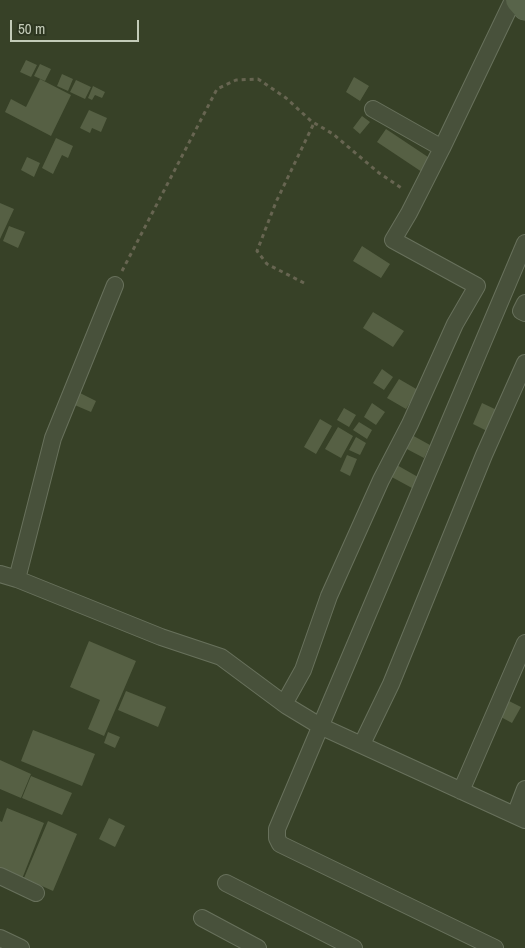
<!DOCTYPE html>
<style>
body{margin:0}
#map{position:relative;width:525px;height:948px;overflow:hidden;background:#374127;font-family:"Archivo Narrow",sans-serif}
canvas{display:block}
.scale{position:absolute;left:10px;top:20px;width:129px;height:22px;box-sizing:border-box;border:2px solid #c3cbb8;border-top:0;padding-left:6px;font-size:15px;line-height:18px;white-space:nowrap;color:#c3cbb8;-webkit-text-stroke:4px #2d3620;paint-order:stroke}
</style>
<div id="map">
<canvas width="525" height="948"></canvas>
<div class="scale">50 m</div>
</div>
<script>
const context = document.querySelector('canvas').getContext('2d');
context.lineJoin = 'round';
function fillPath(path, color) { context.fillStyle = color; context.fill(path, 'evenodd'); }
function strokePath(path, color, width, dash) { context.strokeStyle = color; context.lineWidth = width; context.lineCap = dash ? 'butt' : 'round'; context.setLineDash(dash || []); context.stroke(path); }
fillPath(new Path2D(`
 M 26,60 L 37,65 L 31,77 L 20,72 Z
 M 40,64 L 51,69 L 45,81 L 34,76 Z
 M 62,74 L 73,79 L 68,91 L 57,86 Z
 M 354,77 L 369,86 L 360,101 L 346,92 Z
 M 40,79 L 71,95 L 51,136 L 5,112 L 11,99 L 26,107 Z
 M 76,80 L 91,87 L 85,99 L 70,92 Z
 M 93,86 L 105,92 L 102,98 L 95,95 L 92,100 L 88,98 Z
 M 89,110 L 107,118 L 101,132 L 92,128 L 90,133 L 80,128 Z
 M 362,116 L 370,122 L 360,134 L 353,128 Z
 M 386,129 L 431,159 L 422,172 L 377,142 Z
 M 56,138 L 73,146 L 68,158 L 62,155 L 53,174 L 42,168 Z
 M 27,157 L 40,163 L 34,177 L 21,170 Z
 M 0,203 L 14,209 L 0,239 Z
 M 9,226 L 25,232 L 18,248 L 3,241 Z
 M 362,246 L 390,264 L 381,278 L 353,261 Z
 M 373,312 L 404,331 L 393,347 L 363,328 Z
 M 382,369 L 393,377 L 384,390 L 373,383 Z
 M 399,379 L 418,390 L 406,409 L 387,398 Z
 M 76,391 L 96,401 L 91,412 L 70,403 Z
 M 372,403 L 385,412 L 376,425 L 364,417 Z
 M 482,403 L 499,411 L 489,432 L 473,424 Z
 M 344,408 L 356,415 L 349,427 L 337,420 Z
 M 320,419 L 332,426 L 316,454 L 304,447 Z
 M 359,422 L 372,430 L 367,439 L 353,430 Z
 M 338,427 L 353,436 L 341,458 L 325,449 Z
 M 410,434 L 430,445 L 424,458 L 403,447 Z
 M 356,437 L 366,443 L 360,455 L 349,450 Z
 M 347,455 L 357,459 L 350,476 L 340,471 Z
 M 395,464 L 418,477 L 412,488 L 388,475 Z
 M 89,641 L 136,661 L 104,736 L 88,729 L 100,700 L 70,687 Z
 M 126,691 L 166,707 L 158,727 L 118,710 Z
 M 507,700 L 521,707 L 512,723 L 499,716 Z
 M 33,730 L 95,754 L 82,786 L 21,761 Z
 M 108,732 L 120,737 L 115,748 L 104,743 Z
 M 0,760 L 31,774 L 21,798 L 0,789 Z
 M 31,776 L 72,793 L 62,815 L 22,798 Z
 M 7,808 L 44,823 L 22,879 L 0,870 L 0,821 L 2,822 Z
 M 109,818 L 125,826 L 115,847 L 99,839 Z
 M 48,821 L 77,834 L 53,891 L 24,878 Z`), '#566044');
const street = new Path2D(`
 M 373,109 L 442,148 L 513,0
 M 525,303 L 521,311 L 525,313
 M 0,574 L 17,579 L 161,637 L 221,657 L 287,706 L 320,726 L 525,820
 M 17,579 L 53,438 L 115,285
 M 284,704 L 303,670 L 329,596 L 381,480 L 410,424 L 455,324 L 477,286 L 393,240 L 409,213 L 442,148
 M 362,744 L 391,684 L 484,455 L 525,363
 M 461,791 L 525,643
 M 515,815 L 525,789
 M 0,876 L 36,893
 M 226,883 L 354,948
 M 202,918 L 258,948
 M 0,938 L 21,948
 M 495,948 L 280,844 L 277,838 L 277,829 L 525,243`);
const secondary = new Path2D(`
 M 518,0 L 525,8`);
strokePath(street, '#68715c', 18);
strokePath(secondary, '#68715c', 25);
strokePath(new Path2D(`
 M 122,271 L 217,89 L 236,80 L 258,79 L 286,98 L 311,121 L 333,134 L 379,173 L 403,189
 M 304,283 L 267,264 L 257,251 L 276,202 L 314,123`), '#676551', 3, [4, 4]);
strokePath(street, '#48513b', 16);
strokePath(secondary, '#58644a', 24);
</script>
